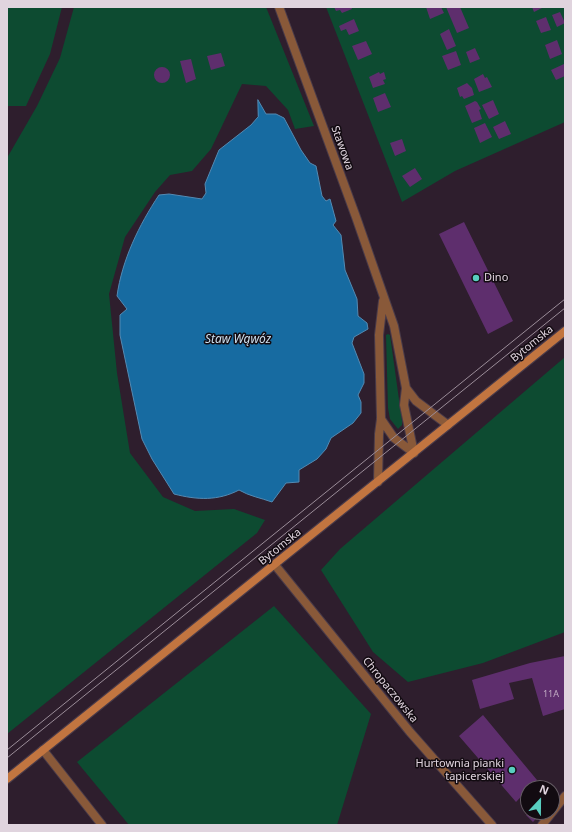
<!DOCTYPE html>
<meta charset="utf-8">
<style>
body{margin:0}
#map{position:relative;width:572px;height:832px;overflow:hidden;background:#2e1e2d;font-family:"Noto Sans",sans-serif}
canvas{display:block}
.frame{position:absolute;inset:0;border:8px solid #e0d4de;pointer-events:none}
.north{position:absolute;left:520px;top:780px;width:40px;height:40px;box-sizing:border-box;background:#120b11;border:1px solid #645b63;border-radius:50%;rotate:22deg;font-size:11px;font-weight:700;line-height:16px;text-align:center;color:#e0d4de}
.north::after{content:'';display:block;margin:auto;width:14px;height:18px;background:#58cec0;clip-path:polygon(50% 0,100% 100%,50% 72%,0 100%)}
</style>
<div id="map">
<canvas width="572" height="832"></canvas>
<div class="frame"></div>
<div class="north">N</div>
</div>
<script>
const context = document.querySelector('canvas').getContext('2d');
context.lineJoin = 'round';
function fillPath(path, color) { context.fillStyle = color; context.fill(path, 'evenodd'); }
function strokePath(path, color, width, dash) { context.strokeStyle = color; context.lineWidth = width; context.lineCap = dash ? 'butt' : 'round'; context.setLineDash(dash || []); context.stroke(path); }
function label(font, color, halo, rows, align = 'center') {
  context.font = font + ' "Noto Sans",sans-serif'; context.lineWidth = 3; context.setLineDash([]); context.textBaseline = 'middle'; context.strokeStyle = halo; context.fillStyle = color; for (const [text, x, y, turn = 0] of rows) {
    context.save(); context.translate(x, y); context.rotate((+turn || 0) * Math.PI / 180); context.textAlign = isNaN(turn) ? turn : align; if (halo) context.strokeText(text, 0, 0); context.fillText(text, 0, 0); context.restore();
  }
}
fillPath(new Path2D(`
 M 7,7 L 62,7 L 50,54 L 26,106 L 7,106 Z
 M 74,7 L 266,7 L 314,126 L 295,129 L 288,110 L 266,86 L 242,84 L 211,149 L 192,171 L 170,175 L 155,192 L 125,237 L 109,294 L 117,373 L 130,453 L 163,497 L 195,511 L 234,509 L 265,520 L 257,533 L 7,734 L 7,158 L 37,106 L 60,58 Z
 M 326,7 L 565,7 L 565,122 L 455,171 L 402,202 Z
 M 388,334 L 390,335 L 402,421 L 402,425 L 398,429 L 390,419 L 388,408 L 386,335 Z
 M 565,357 L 565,632 L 483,663 L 408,682 L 373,652 L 321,570 L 340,549 Z
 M 274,606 L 371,714 L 337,825 L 129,825 L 77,762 Z`), '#0d4b31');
const water = new Path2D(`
 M 258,100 L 266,114 L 276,114 L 284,118 L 301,150 L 310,163 L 316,166 L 322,196 L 326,201 L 330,199 L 336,221 L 333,225 L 341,235 L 345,270 L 357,299 L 358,316 L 367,323 L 368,329 L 354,337 L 352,343 L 364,374 L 364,383 L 358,395 L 361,402 L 361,413 L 353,423 L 331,438 L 326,449 L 317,459 L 299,470 L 299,482 L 286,483 L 272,502 C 261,498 249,496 239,490 C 218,501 197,500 174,494 L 152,459 L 142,439 L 120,335 L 120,315 L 127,309 L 117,296 C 122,260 139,225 159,195 L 169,194 L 202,199 L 206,193 L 205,184 L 219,150 L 251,125 L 258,117 Z`);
fillPath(water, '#176ba1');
strokePath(water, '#538ab3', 1);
fillPath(new Path2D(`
 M 334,7 L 351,7 L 352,9 L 342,13 L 340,10 L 336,11 Z
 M 426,7 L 441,7 L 444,13 L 430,19 Z
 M 446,7 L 460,7 L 469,28 L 457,33 Z
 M 532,7 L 544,7 L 534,12 Z
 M 560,12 L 565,23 L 557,27 L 552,15 Z
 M 546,17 L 551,30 L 541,33 L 536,21 Z
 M 354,19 L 359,31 L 349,35 L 346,29 L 341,31 L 339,26 Z
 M 449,29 L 456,46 L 447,50 L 440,34 Z
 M 557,40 L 562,54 L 550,59 L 545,45 Z
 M 366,41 L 372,54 L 358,60 L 352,46 Z
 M 475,48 L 480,59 L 470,63 L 466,52 Z
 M 456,51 L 461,65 L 448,70 L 442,56 Z
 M 221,53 L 225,66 L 211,70 L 207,56 Z
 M 191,59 L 196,79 L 186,83 L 180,61 Z
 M 564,64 L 565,76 L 556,80 L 551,70 Z
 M154 75a8 8 0 1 1 16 0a8 8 0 1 1-16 0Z
 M 379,72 L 380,74 L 384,72 L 386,79 L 383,80 L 385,84 L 373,88 L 369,77 Z
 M 483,74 L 485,78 L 487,77 L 492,87 L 479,92 L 474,79 Z
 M 467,83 L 472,88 L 474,95 L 464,99 L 462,96 L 460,97 L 457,88 Z
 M 385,93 L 391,107 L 378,112 L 373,98 Z
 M 493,100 L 499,114 L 489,119 L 482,105 Z
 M 475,101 L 477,102 L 481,109 L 479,110 L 482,119 L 472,123 L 465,106 Z
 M 505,121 L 511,134 L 499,139 L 493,127 Z
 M 485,123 L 492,137 L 480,143 L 474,128 Z
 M 402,139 L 406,151 L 395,156 L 390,143 Z
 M 415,168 L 422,179 L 410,187 L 402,176 Z
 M 464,222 L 513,321 L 488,334 L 439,234 Z
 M 565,656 L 565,709 L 543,716 L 532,678 L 509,683 L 514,699 L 480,709 L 472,680 L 530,663 Z
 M 483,715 L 537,780 L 516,802 L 459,736 Z
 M 529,812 L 542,812 L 533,822 L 526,815 Z`), '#5e2e6d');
const service = new Path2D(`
 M 43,750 L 102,825
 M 542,825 L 565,796`);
const minor = new Path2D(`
 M 279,7 L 356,217 L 394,326 L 406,388 L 404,405 L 414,453
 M 406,388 L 416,401 L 448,425
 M 381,419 L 394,438 L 414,453
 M 378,482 L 379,434 L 381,419 L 379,335 L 383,301
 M 275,565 L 410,732 L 492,825`);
const secondary = new Path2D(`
 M 7,779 L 565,331`);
strokePath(service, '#4a3b49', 10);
strokePath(minor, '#4a3b49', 10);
strokePath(secondary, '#4a3b49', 10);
strokePath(service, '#895939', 8);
strokePath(minor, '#895939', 8);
strokePath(secondary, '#c27540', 8);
strokePath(new Path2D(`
 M 7,750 L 565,299
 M 7,758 L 565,308`), '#9b8d99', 1);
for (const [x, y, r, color] of [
 [476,278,4,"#58cec0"],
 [512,770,4,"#58cec0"]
]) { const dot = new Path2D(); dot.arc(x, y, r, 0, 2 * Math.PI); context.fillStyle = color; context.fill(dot); strokePath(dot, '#120b11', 1.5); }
label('9px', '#c0aac2', null, [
 ["11A",551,694]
]);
label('11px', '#e0d4de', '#120b11', [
 ["Stawowa",342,148,70],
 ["Bytomska",532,344,-39],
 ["Bytomska",280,547,-39],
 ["Chropaczowska",390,690,51]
]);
label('11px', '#e0d4de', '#120b11', [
 ["Dino",484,278],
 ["Hurtownia pianki",504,764,"right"],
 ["tapicerskiej",504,777,"right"]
], 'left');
label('italic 12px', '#cee0ef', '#120b11', [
 ["Staw Wąwóz",238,340]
]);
</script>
